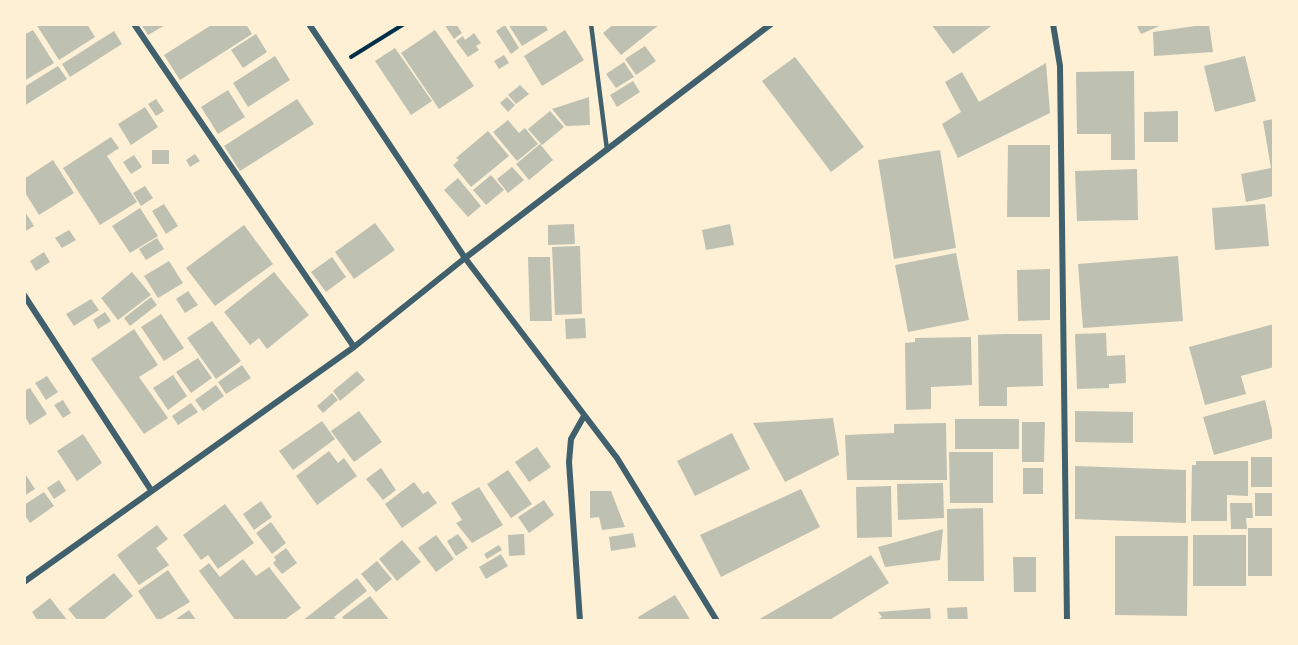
<!DOCTYPE html>
<style>
body{margin:0}
#map{position:relative;width:1298px;height:645px;overflow:hidden;background:#fdf0d5;font-family:"Archivo Narrow",sans-serif}
canvas{display:block}
.frame{position:absolute;inset:0;border:26px solid #fdf0d5;pointer-events:none}
</style>
<div id="map">
<canvas width="1298" height="645"></canvas>
<div class="frame"></div>
</div>
<script>
const context = document.querySelector('canvas').getContext('2d');
context.lineJoin = 'round';
function fillPath(path, color) { context.fillStyle = color; context.fill(path, 'evenodd'); }
function strokePath(path, color, width, dash) { context.strokeStyle = color; context.lineWidth = width; context.lineCap = dash ? 'butt' : 'round'; context.setLineDash(dash || []); context.stroke(path); }
fillPath(new Path2D(`
 M 36,24 L 87,24 L 95,37 L 59,60 Z
 M 141,24 L 167,24 L 148,35 Z
 M 213,24 L 246,24 L 252,34 L 180,80 L 164,55 Z
 M 444,24 L 456,24 L 462,33 L 454,39 Z
 M 508,24 L 544,24 L 548,30 L 522,46 Z
 M 614,24 L 660,24 L 621,55 L 603,33 Z
 M 931,24 L 994,24 L 953,54 Z
 M 1136,24 L 1164,24 L 1141,34 Z
 M 1209,24 L 1213,52 L 1154,56 L 1153,32 Z
 M 505,25 L 519,48 L 511,54 L 496,31 Z
 M 33,30 L 54,63 L 24,81 L 24,35 Z
 M 435,30 L 474,86 L 439,109 L 401,53 Z
 M 565,30 L 584,60 L 542,86 L 524,56 Z
 M 114,31 L 122,44 L 70,77 L 62,64 Z
 M 474,33 L 481,43 L 476,46 L 479,50 L 468,57 L 456,41 L 463,36 L 465,40 Z
 M 256,34 L 267,52 L 243,68 L 231,50 Z
 M 645,46 L 656,61 L 636,75 L 625,59 Z
 M 395,48 L 432,101 L 411,115 L 375,61 Z
 M 504,55 L 509,63 L 499,69 L 494,61 Z
 M 275,56 L 290,80 L 248,107 L 233,83 Z
 M 1245,56 L 1256,101 L 1215,112 L 1204,66 Z
 M 795,57 L 864,147 L 831,172 L 762,81 Z
 M 624,62 L 634,77 L 616,88 L 606,74 Z
 M 1046,63 L 1050,113 L 958,158 L 942,124 L 961,112 L 945,82 L 962,72 L 979,102 Z
 M 58,66 L 67,79 L 24,106 L 24,87 Z
 M 1134,71 L 1135,160 L 1111,160 L 1111,134 L 1077,134 L 1076,72 Z
 M 633,81 L 640,92 L 617,107 L 610,95 Z
 M 520,85 L 529,94 L 516,104 L 508,95 Z
 M 228,90 L 245,117 L 218,134 L 201,107 Z
 M 507,97 L 515,105 L 508,112 L 500,103 Z
 M 589,97 L 590,125 L 566,126 L 552,109 Z
 M 156,99 L 164,111 L 156,116 L 148,104 Z
 M 297,99 L 314,124 L 240,171 L 224,146 Z
 M 145,107 L 158,127 L 131,145 L 118,124 Z
 M 550,111 L 564,127 L 542,145 L 528,129 Z
 M 1178,111 L 1178,142 L 1144,142 L 1144,112 Z
 M 1274,119 L 1274,196 L 1246,202 L 1241,174 L 1271,168 L 1263,121 Z
 M 508,120 L 519,133 L 525,128 L 538,144 L 517,161 L 493,132 Z
 M 488,131 L 509,156 L 471,187 L 453,165 L 459,160 L 456,158 Z
 M 111,137 L 119,148 L 107,156 L 137,202 L 100,225 L 63,168 Z
 M 540,144 L 553,160 L 529,180 L 516,164 Z
 M 1008,145 L 1050,145 L 1050,217 L 1007,217 Z
 M 152,150 L 169,150 L 169,164 L 152,164 Z
 M 940,150 L 956,248 L 894,259 L 878,160 Z
 M 195,154 L 200,161 L 190,167 L 186,160 Z
 M 134,155 L 142,167 L 131,174 L 123,162 Z
 M 53,160 L 74,193 L 39,215 L 24,191 L 24,179 Z
 M 512,167 L 524,180 L 508,193 L 497,179 Z
 M 1137,169 L 1138,220 L 1077,221 L 1075,171 Z
 M 491,175 L 504,190 L 486,205 L 473,190 Z
 M 458,178 L 481,206 L 468,217 L 444,190 Z
 M 145,186 L 153,198 L 141,206 L 133,193 Z
 M 164,204 L 178,226 L 166,234 L 152,211 Z
 M 1265,204 L 1269,246 L 1215,250 L 1212,208 Z
 M 140,208 L 158,236 L 130,253 L 112,226 Z
 M 24,210 L 34,226 L 24,232 Z
 M 375,223 L 395,250 L 354,279 L 335,252 Z
 M 574,224 L 575,244 L 548,245 L 548,225 Z
 M 730,224 L 734,245 L 706,250 L 702,230 Z
 M 244,225 L 273,264 L 215,306 L 186,268 Z
 M 69,230 L 76,240 L 62,248 L 55,238 Z
 M 157,238 L 164,249 L 146,260 L 139,249 Z
 M 580,246 L 582,314 L 555,315 L 552,247 Z
 M 44,252 L 50,262 L 36,271 L 30,261 Z
 M 956,253 L 969,320 L 908,332 L 895,265 Z
 M 1178,256 L 1183,321 L 1083,328 L 1078,264 Z
 M 332,257 L 346,277 L 326,292 L 311,272 Z
 M 528,257 L 550,257 L 552,321 L 530,321 Z
 M 169,261 L 183,283 L 158,298 L 144,276 Z
 M 1050,269 L 1050,320 L 1018,321 L 1017,270 Z
 M 132,272 L 151,295 L 118,320 L 101,298 Z
 M 274,272 L 309,315 L 267,349 L 259,338 L 250,345 L 224,312 Z
 M 188,291 L 198,305 L 185,313 L 176,299 Z
 M 151,297 L 157,305 L 130,326 L 124,318 Z
 M 91,299 L 99,310 L 74,326 L 66,314 Z
 M 105,312 L 111,321 L 98,329 L 93,320 Z
 M 161,314 L 184,348 L 164,361 L 141,327 Z
 M 585,318 L 586,338 L 566,339 L 565,319 Z
 M 212,321 L 241,361 L 216,379 L 187,338 Z
 M 1274,324 L 1274,367 L 1241,376 L 1246,394 L 1205,405 L 1189,347 Z
 M 134,329 L 158,365 L 139,377 L 168,418 L 144,434 L 91,359 Z
 M 1106,333 L 1107,356 L 1125,355 L 1126,383 L 1109,384 L 1109,388 L 1077,389 L 1075,334 Z
 M 1006,334 L 1042,334 L 1043,386 L 1007,387 L 1007,406 L 979,406 L 978,335 Z
 M 971,337 L 972,385 L 931,387 L 931,409 L 906,410 L 905,343 L 915,342 L 915,338 Z
 M 198,358 L 212,378 L 191,393 L 176,372 Z
 M 242,365 L 251,378 L 226,394 L 218,382 Z
 M 357,371 L 365,380 L 340,401 L 333,391 Z
 M 173,375 L 187,396 L 168,410 L 153,388 Z
 M 47,376 L 58,392 L 46,400 L 35,383 Z
 M 216,385 L 224,396 L 203,411 L 195,400 Z
 M 30,388 L 47,414 L 30,425 L 24,415 L 24,391 Z
 M 332,393 L 338,400 L 323,413 L 317,406 Z
 M 63,400 L 71,413 L 63,418 L 54,405 Z
 M 1265,400 L 1274,438 L 1214,455 L 1203,417 Z
 M 191,403 L 198,412 L 178,425 L 172,416 Z
 M 359,411 L 382,442 L 354,462 L 331,431 Z
 M 1075,411 L 1133,412 L 1133,443 L 1075,442 Z
 M 833,418 L 839,455 L 785,482 L 753,423 Z
 M 955,419 L 1019,419 L 1019,449 L 955,449 Z
 M 322,421 L 335,439 L 293,470 L 279,451 Z
 M 1022,422 L 1045,422 L 1044,462 L 1022,462 Z
 M 946,423 L 947,480 L 847,480 L 845,435 L 894,433 L 894,424 Z
 M 732,433 L 750,469 L 695,496 L 677,461 Z
 M 83,434 L 102,463 L 77,481 L 57,451 Z
 M 537,447 L 551,467 L 529,482 L 515,462 Z
 M 329,451 L 338,463 L 344,458 L 357,476 L 317,505 L 296,476 Z
 M 949,452 L 993,452 L 993,503 L 950,503 Z
 M 1251,457 L 1274,457 L 1274,487 L 1251,487 Z
 M 1196,461 L 1248,461 L 1248,496 L 1227,495 L 1227,521 L 1191,521 L 1192,465 L 1196,465 Z
 M 1075,466 L 1186,470 L 1186,523 L 1075,519 Z
 M 381,468 L 396,490 L 383,500 L 366,479 Z
 M 1023,468 L 1043,468 L 1043,494 L 1023,494 Z
 M 508,470 L 532,504 L 511,518 L 487,484 Z
 M 24,472 L 35,489 L 24,496 Z
 M 59,480 L 66,491 L 54,499 L 47,488 Z
 M 414,482 L 423,494 L 428,491 L 437,503 L 402,528 L 385,504 Z
 M 943,483 L 944,518 L 898,520 L 897,484 Z
 M 891,486 L 892,537 L 857,538 L 856,487 Z
 M 479,487 L 503,525 L 472,543 L 456,523 L 462,520 L 451,503 Z
 M 801,489 L 820,527 L 721,577 L 700,535 Z
 M 590,491 L 611,491 L 625,527 L 602,530 L 599,517 L 590,518 Z
 M 44,492 L 54,506 L 30,523 L 24,514 L 24,505 Z
 M 1255,493 L 1274,493 L 1274,516 L 1255,516 Z
 M 544,500 L 554,515 L 529,533 L 518,517 Z
 M 261,501 L 272,517 L 254,530 L 243,514 Z
 M 1230,503 L 1252,503 L 1253,518 L 1246,518 L 1247,529 L 1231,529 Z
 M 225,504 L 254,543 L 218,569 L 208,555 L 201,560 L 183,535 Z
 M 983,508 L 984,581 L 948,581 L 947,509 Z
 M 271,522 L 286,543 L 272,554 L 256,533 Z
 M 157,525 L 168,539 L 156,548 L 169,565 L 139,585 L 117,555 Z
 M 1248,528 L 1274,528 L 1274,576 L 1248,576 Z
 M 943,529 L 940,560 L 885,567 L 878,547 Z
 M 633,533 L 636,547 L 611,551 L 609,537 Z
 M 458,534 L 468,548 L 456,556 L 447,541 Z
 M 524,534 L 525,555 L 509,556 L 508,535 Z
 M 436,535 L 454,559 L 436,572 L 418,548 Z
 M 1193,535 L 1246,535 L 1246,586 L 1193,586 Z
 M 1115,536 L 1188,536 L 1187,616 L 1115,615 Z
 M 402,540 L 421,562 L 397,581 L 379,559 Z
 M 499,545 L 502,550 L 487,559 L 484,554 Z
 M 286,548 L 297,563 L 282,574 L 273,563 L 276,560 L 274,557 Z
 M 501,554 L 508,566 L 486,579 L 479,567 Z
 M 871,555 L 889,583 L 828,621 L 756,621 Z
 M 1013,557 L 1036,557 L 1036,592 L 1014,592 Z
 M 243,559 L 256,576 L 269,567 L 301,608 L 283,621 L 236,621 L 199,571 L 209,563 L 220,577 Z
 M 377,561 L 392,579 L 376,592 L 361,574 Z
 M 168,570 L 190,602 L 158,621 L 138,591 Z
 M 114,573 L 133,596 L 102,621 L 78,621 L 68,609 Z
 M 357,578 L 367,591 L 334,617 L 338,621 L 302,621 Z
 M 675,595 L 691,621 L 640,621 L 638,617 Z
 M 370,596 L 390,621 L 345,621 L 342,617 Z
 M 50,598 L 68,621 L 38,621 L 32,612 Z
 M 967,607 L 968,621 L 948,621 L 947,608 Z
 M 930,608 L 931,621 L 876,621 L 882,617 L 878,612 Z
 M 189,610 L 197,621 L 173,621 Z`), '#bec0b2');
strokePath(new Path2D(`
 M 351,57 L 404,24`), '#003049', 4);
strokePath(new Path2D(`
 M 591,24 L 607,150`), '#3f606c', 4.5);
strokePath(new Path2D(`
 M 134,24 L 354,347
 M 309,24 L 465,258 L 617,458 L 717,621
 M 1053,24 L 1060,66 L 1067,621
 M 24,295 L 151,490
 M 24,582 L 354,347 L 465,258 L 771,24
 M 580,621 L 569,462 L 571,439 L 584,416`), '#3f606c', 6);
</script>
